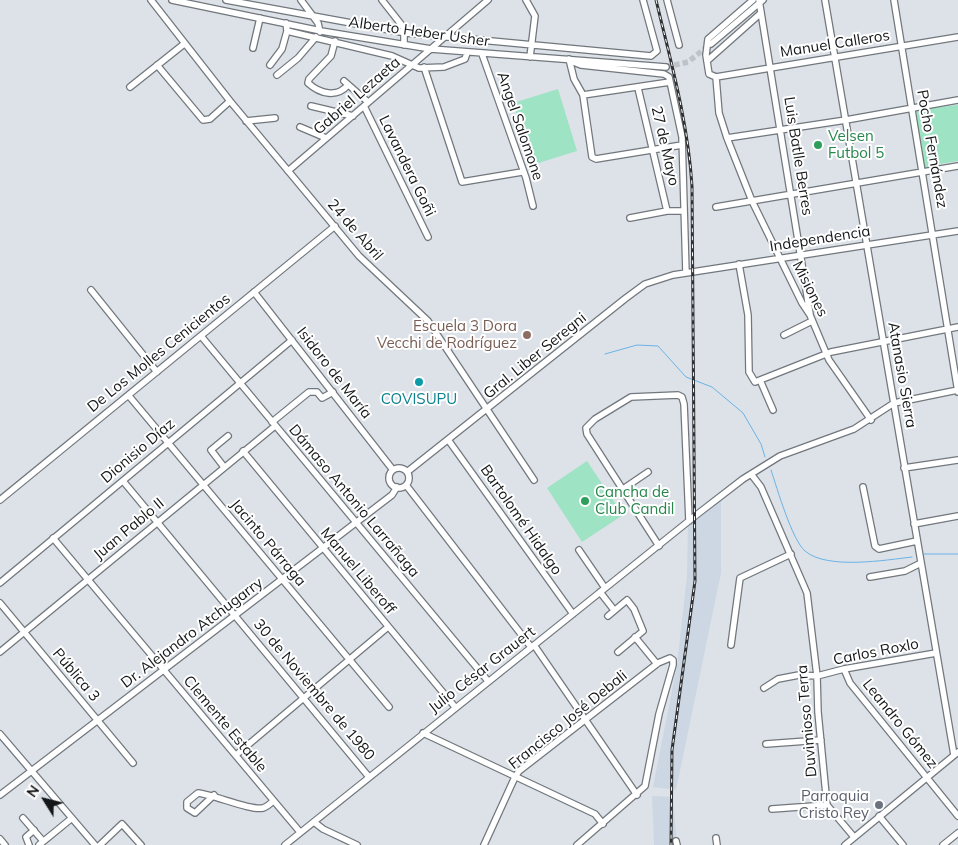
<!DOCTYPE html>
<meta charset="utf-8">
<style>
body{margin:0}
#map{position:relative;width:958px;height:845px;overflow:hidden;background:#dce2e8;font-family:Mulish,sans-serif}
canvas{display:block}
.north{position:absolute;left:20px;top:775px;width:50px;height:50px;-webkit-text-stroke:4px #fff;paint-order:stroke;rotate:306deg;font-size:14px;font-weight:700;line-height:20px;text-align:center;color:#141618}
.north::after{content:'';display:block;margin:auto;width:18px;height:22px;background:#141618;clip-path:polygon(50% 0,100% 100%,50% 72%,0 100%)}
</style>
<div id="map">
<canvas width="958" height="845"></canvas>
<div class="north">N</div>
</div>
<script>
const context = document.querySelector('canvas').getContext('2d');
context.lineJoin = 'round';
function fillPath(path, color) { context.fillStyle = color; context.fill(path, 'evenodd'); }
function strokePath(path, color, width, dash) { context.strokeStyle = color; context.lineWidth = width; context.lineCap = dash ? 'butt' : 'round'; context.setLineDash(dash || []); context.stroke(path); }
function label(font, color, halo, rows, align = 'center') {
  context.font = font + ' Mulish,sans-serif'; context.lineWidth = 4; context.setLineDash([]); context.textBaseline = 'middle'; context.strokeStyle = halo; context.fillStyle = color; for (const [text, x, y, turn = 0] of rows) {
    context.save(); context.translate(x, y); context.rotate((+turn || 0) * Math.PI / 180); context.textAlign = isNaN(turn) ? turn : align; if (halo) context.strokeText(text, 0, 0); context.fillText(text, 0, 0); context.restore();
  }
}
fillPath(new Path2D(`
 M 721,500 L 721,573 L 676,790 L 653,787 L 677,665 L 687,576 L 688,527 Z
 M 652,796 L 673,797 L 677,845 L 654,845 Z`), '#ccd7e3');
fillPath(new Path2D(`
 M 558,89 L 577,151 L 532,165 L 513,103 Z
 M 958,105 L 958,161 L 929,166 L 931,168 L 925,169 L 915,110 Z
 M 587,461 L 623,515 L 582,542 L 547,488 Z`), '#9ee3c3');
strokePath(new Path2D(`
 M 605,354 L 637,345 L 658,346 L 686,377 L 712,387 L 743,413 L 761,444 L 765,457
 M 771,470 C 777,488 792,540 805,551 C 827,570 886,560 912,557
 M 924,554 L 958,554`), '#6ab2e5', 1);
strokePath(new Path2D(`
 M 666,67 L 688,62 L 708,46`), '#bec3c9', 5.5, [5.5, 3]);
const minor = new Path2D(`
 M 151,0 L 230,101 L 359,256 L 428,321 L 534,480
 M 172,0 L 321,31 L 431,49 L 666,67
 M 226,0 L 406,33 L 651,56 L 657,51 L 643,0
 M 301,0 L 318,23 L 320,32
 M 382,0 L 404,28 L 404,45
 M 526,0 L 535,16 L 530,57
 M 667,0 L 679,45
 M 753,0 L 708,39 L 706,55 L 709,74 L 716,77 L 958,37
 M 759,0 L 810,314
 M 825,0 L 954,755
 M 894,0 L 958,392
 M 286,23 L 287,31 L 392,56 L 419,68 L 444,67 L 465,59 L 467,53
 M 335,41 L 331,56 L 309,79 L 308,83 C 320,94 337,98 348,85
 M 711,44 L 763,0
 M 253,48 L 260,18
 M 482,54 L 526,178 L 533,206
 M 569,59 L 574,79 L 583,95 L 592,157 L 596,159 L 682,145
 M 571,61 L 581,65 L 664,74 L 669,77 L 682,137 L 686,273
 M 707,61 L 761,13
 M 157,65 L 203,120 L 210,119 L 230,101
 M 270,65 L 282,49 L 287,31
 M 424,67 L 462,182 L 522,172
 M 277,75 L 298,58 L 316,37
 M 716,77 L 719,113 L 727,138 L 752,201 L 802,303 L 810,315 L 829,360 L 871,420
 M 344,81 L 368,102
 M 130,87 L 184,44
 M 638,88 L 667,211
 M 583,95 L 670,82
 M 311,106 L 353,116
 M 364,106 L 428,237
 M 246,121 L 275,118
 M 300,127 L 326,138
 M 727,138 L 846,120 L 958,100
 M 288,171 L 488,0
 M 716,207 L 958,166
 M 630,218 L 667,211 L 684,211
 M 739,264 L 748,315 L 749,372 L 755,382 L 831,352 L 958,327
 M 91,290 L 157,372
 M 254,292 L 393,470
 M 784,335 L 812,321
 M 201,336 L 488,681
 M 760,380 L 773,410
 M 129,396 L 389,707
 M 272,422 L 309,392 L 317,392 L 322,398 L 333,392
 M 449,441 L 573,614
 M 243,451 L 455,707
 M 224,467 L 211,450 L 228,436
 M 904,468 L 958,460
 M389 478a10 10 0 1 1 20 0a10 10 0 1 1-20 0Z
 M 407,472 L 626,298 L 645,284 L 673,275 L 958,231
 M 751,474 L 761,487 L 807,593 L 817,676 L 818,712 L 827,805 L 854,837
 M 123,481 L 369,777
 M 406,485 L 531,647
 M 863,487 L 875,546 L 879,549 L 917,541
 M 623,489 L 648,472
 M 0,500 L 335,226
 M 914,524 L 958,516
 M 53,538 L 300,832
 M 659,546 L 587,434 L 586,428 L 595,419 L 631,397 L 678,395 L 682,397 L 684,404 L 689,521
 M 579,550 L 605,588
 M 870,577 L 905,571 L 921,563
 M 0,583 L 292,340
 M 600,592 L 614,610
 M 0,603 L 133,763
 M 608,616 L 627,600 L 634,609 L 643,631 L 618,652
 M 635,637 L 657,664
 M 534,645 L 637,795
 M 731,645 L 740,578 L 791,554
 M 0,652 L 275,426
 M 844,669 L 850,683 L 958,816
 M 764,688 L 778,679 L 799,675 L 817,676 L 844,669 L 936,653
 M 423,733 L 595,814 L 603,824
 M 0,734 L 95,845
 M 766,744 L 821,740
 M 236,755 L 388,627
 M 0,795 L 392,495 L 397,487
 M 214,795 L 195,813 L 187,808 L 187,802 L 198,793 C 215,795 251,811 263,808 C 267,807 270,804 273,801
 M 772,809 L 827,805
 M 879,816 L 903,845
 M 23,818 L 43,841
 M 314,822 L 323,829 L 357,845
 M 716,838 L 717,845
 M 0,839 L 5,845
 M 676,841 L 677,845
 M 29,845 L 26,837 L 34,830
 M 39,845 L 72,818
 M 100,845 L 122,824 L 141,845
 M 285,845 L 695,516 L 743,479 L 780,456 L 854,429 L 894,403 L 958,390
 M 484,845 L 515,777 L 519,771 L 658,663 L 670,658 L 673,660 L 673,665 L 659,714 L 645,786 L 577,845
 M 845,845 L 958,752
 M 943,845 L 958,833`);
strokePath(minor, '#71777c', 8);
strokePath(minor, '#fff', 5.5);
const rail = new Path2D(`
 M 656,0 C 671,62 688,122 692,186 L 695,581 L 672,750 L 671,845`);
strokePath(rail, '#2f3134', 3);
strokePath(rail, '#fff', 1, [4]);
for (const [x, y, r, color] of [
 [818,145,5,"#2e9e5b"],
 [527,335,5,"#8d6e63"],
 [419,382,5,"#0f9aa8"],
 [585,501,5,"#2e9e5b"],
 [879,805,5,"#6b7280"]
]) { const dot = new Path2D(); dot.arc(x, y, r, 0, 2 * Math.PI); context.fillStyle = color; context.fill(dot); strokePath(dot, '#fff', 2); }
label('15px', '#141618', '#fff', [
 ["Alberto Heber Usher",419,32,8],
 ["Manuel Calleros",835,44,-9],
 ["Gabriel Lezaeta",357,96,-41],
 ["Angel Salomone",520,126,71],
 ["27 de Mayo",665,146,77],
 ["Pocho Fernández",932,149,80],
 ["Luis Batlle Berres",798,156,81],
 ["Lavandera Goñi",407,166,64],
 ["24 de Abril",355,230,49],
 ["Independencia",820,239,-9],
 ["Misiones",810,289,63],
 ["De Los Molles Cenicientos",159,353,-39],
 ["Gral. Liber Seregni",535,356,-39],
 ["Isidoro de María",334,373,52],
 ["Atanasio Sierra",902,375,80],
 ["Dionisio Díaz",138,451,-40],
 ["Dámaso Antonio Larrañaga",354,501,50],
 ["Bartolomé Hidalgo",521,520,55],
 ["Juan Pablo II",129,529,-40],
 ["Jacinto Párraga",268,543,50],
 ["Manuel Liberoff",358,571,50],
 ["Dr. Alejandro Atchugarry",192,633,-37],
 ["Carlos Roxlo",876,652,-11],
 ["Julio César Grauert",482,670,-38],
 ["Pública 3",76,675,50],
 ["30 de Noviembre de 1980",314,690,50],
 ["Francisco José Debali",568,720,-39],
 ["Duvimioso Terra",807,721,-95],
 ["Clemente Estable",225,724,50],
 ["Leandro Gómez",900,724,51]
]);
label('15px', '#27864d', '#fff', [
 ["Velsen",828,136],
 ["Futbol 5",828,153],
 ["Cancha de",595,492],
 ["Club Candil",595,509]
], 'left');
label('15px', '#785e54', '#fff', [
 ["Escuela 3 Dora",517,326],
 ["Vecchi de Rodríguez",517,343]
], 'right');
label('15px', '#0d838f', '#fff', [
 ["COVISUPU",419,399]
]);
label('15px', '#5b616d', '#fff', [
 ["Parroquia",869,796],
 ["Cristo Rey",869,813]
], 'right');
</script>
